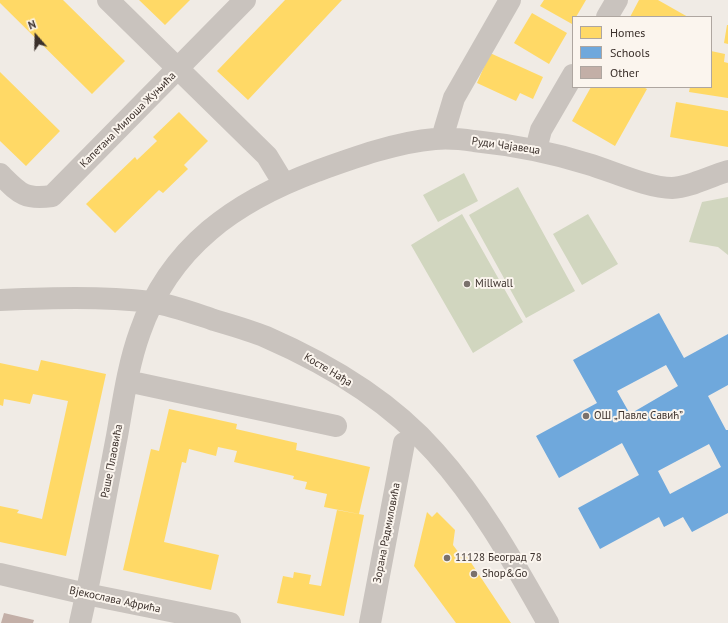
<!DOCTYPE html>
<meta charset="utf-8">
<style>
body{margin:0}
#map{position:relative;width:728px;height:623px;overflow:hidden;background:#f0ebe5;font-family:"PT Sans",sans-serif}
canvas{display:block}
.legend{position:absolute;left:572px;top:16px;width:140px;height:72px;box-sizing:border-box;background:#fbf5ee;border:1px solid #aea6a0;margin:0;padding:5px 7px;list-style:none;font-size:12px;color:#3b302b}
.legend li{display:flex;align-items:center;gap:8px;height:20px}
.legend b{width:20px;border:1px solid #aea6a0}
.north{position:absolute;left:16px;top:16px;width:40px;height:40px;-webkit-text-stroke:3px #fbf5ee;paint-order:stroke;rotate:340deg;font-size:11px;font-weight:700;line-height:16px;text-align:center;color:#3b302b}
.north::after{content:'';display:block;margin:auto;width:14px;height:18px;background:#3b302b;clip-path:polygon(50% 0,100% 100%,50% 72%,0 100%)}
</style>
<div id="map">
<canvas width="728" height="623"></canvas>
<ul class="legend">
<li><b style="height:11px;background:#ffd966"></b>Homes</li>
<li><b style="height:11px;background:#6fa8dc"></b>Schools</li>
<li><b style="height:11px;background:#c3afa7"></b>Other</li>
</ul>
<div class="north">N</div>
</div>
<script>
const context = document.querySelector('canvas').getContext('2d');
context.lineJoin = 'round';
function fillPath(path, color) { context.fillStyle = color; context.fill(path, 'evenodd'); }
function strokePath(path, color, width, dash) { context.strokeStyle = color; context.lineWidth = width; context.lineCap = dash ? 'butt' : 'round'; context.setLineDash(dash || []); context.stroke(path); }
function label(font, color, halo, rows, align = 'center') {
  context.font = font + ' "PT Sans",sans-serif'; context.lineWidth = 4; context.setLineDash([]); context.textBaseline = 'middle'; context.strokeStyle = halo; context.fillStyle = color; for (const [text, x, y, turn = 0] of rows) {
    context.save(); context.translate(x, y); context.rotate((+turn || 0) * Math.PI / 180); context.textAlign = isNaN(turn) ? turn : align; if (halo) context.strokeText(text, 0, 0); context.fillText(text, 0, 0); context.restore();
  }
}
fillPath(new Path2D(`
 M 464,173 L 478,201 L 438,222 L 423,195 Z
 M 518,187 L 575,291 L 526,318 L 469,215 Z
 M 728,197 L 728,255 L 718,247 L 689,242 L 702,202 Z
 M 462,214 L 523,322 L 473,353 L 411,245 Z
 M 588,214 L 618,264 L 582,285 L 553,234 Z`), '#d1d6bf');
fillPath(new Path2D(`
 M 0,0 L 63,0 L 125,61 L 92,94 L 0,3 Z
 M 139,0 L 190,0 L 165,25 Z
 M 285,0 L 342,0 L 248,100 L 217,71 Z
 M 544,0 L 586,0 L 576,17 L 573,17 L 572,24 L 540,6 Z
 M 639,0 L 658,0 L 688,17 L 630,17 Z
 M 532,13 L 567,33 L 549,64 L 514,43 Z
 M 727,25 L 728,25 L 728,44 L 724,43 Z
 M 711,51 L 725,54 L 724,62 L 728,63 L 728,98 L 689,92 L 690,87 L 711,87 Z
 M 490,53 L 543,77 L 533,99 L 520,93 L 516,101 L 477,83 Z
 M 0,72 L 60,131 L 26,166 L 0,141 Z
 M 591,87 L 643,87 L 647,89 L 615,146 L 572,121 Z
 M 676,102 L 728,111 L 728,147 L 670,137 Z
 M 179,112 L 208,141 L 184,165 L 188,169 L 163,193 L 159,190 L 115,233 L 86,204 L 135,157 L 137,160 L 157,141 L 153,137 Z
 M 41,360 L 106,374 L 66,556 L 0,542 L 0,506 L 19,510 L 17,513 L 42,519 L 68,401 L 33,394 L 30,404 L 4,399 L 3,406 L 0,405 L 0,363 L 38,371 Z
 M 169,409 L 237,424 L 236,429 L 297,443 L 296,450 L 370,467 L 359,514 L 324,507 L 327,494 L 305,489 L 307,482 L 293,479 L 294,476 L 234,462 L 237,451 L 218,447 L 216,456 L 189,449 L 186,463 L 182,462 L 164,542 L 219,555 L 211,590 L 123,570 L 151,449 L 159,451 Z
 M 337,510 L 364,515 L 344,616 L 277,603 L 283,576 L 293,578 L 294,572 L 311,575 L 309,584 L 321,586 Z
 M 427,512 L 432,517 L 437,512 L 455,530 L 453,545 L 462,557 L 466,555 L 511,623 L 456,623 L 414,566 Z`), '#ffd966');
fillPath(new Path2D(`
 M 659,313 L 684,358 L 728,334 L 728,385 L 708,396 L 726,430 L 728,430 L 728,513 L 692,532 L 683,517 L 664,527 L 659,517 L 600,549 L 578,508 L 639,475 L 622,443 L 559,478 L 536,436 L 597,403 L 573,360 ZM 666,365 L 678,386 L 630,414 L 617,391 ZM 709,444 L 721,467 L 670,494 L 658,471 Z`), '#6fa8dc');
fillPath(new Path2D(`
 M 4,613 L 34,620 L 33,623 L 1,623 Z`), '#c3afa7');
strokePath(new Path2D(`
 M 108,0 L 267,156 L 284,184
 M 607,17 L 617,0
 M 442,138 L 454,98 L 510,0
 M 536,149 L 541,130 L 573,75
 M 0,174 C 19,193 24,200 52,196 L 245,0
 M 0,300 C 50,298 101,296 151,302 C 172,305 193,313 214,320 C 231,325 249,330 266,337 C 328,364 390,401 435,452 C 481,503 514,563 548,623
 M 127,381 L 336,426
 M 0,574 L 86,594 L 230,623
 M 80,623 C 94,561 105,499 117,436 C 123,402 128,365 140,332 C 170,246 236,201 317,171 C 353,158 397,142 435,139 C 447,138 461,139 474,141 C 513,145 550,152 588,164 C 612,171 648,188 672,188 C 691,187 710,176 728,171
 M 370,623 L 404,443`), '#c9c3be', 22);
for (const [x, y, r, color] of [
 [467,284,4,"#7a716c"],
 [586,416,4,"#7a716c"],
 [447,558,4,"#7a716c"],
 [474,574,4,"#7a716c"]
]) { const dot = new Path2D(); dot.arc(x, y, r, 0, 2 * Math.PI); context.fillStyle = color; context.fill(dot); strokePath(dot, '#fbf5ee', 1.5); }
label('11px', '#3b302b', '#fbf5ee', [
 ["Капетана Милоша Жуњића",128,120,-45],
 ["Руди Чајавеца",506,146,8],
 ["Косте Нађа",328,370,31],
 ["Раше Плаовића",112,461,-79],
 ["Зорана Радмиловића",387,533,-79],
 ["Вјекослава Афрића",115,600,12]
]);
label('11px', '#3b302b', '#fbf5ee', [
 ["Millwall",475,284],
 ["ОШ „Павле Савић”",594,416],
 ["11128 Београд 78",455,558],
 ["Shop&Go",482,574]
], 'left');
</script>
